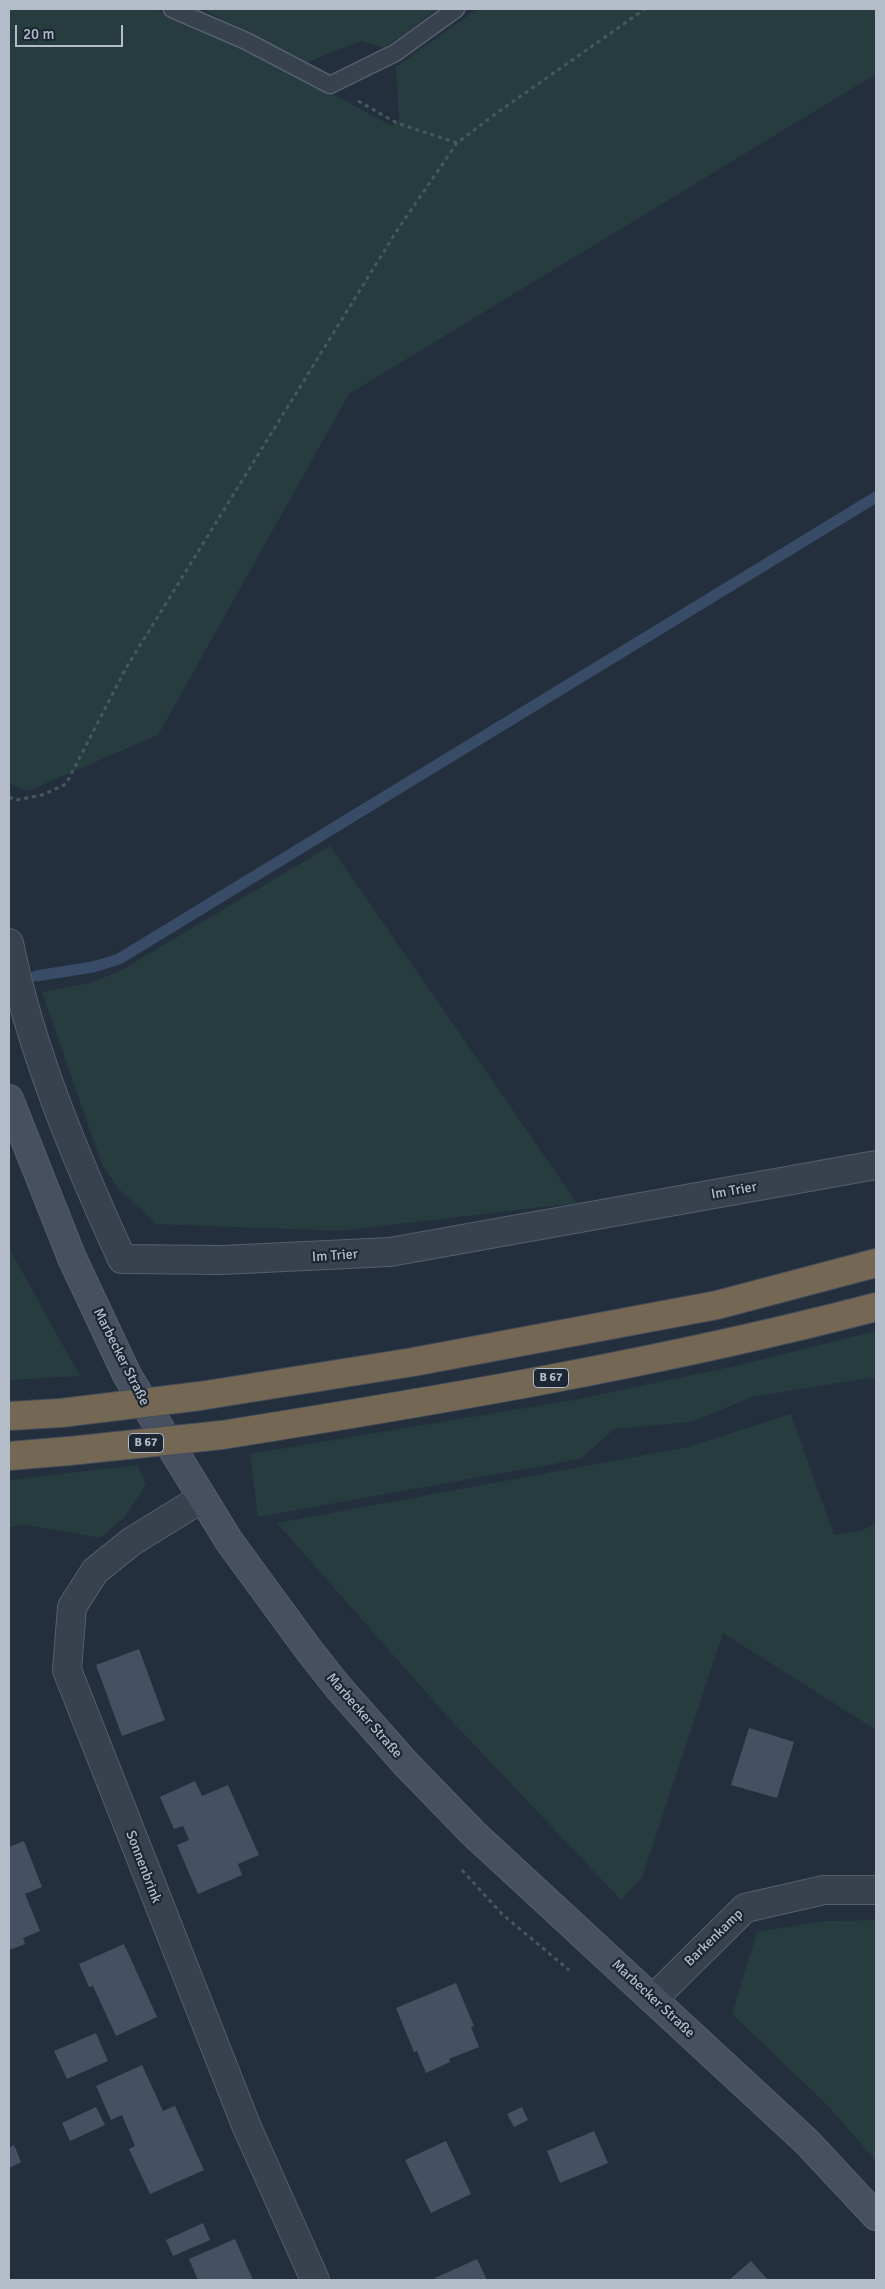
<!DOCTYPE html>
<meta charset="utf-8">
<style>
body{margin:0}
#map{position:relative;width:885px;height:2289px;overflow:hidden;background:#242f3e;font-family:Signika,sans-serif}
canvas{display:block}
.frame{position:absolute;inset:0;border:10px solid #b4bcc9;pointer-events:none}
.scale{position:absolute;left:15px;top:25px;width:108px;height:22px;box-sizing:border-box;border:2px solid #b4bcc9;border-top:0;padding-left:6px;font-size:15px;line-height:18px;white-space:nowrap;color:#b4bcc9;-webkit-text-stroke:4px #1d2633;paint-order:stroke}
</style>
<div id="map">
<canvas width="885" height="2289"></canvas>
<div class="frame"></div>
<div class="scale">20 m</div>
</div>
<script>
const context = document.querySelector('canvas').getContext('2d');
context.lineJoin = 'round';
function fillPath(path, color) { context.fillStyle = color; context.fill(path, 'evenodd'); }
function strokePath(path, color, width, dash) { context.strokeStyle = color; context.lineWidth = width; context.lineCap = dash ? 'butt' : 'round'; context.setLineDash(dash || []); context.stroke(path); }
function label(font, color, halo, rows, align = 'center') {
  context.font = font + ' Signika,sans-serif'; context.lineWidth = 4.5; context.setLineDash([]); context.textBaseline = 'middle'; context.strokeStyle = halo; context.fillStyle = color; for (const [text, x, y, turn = 0] of rows) {
    context.save(); context.translate(x, y); context.rotate((+turn || 0) * Math.PI / 180); context.textAlign = isNaN(turn) ? turn : align; if (halo) context.strokeText(text, 0, 0); context.fillText(text, 0, 0); context.restore();
  }
}
fillPath(new Path2D(`
 M 9,9 L 156,9 L 247,48 L 392,126 L 399,119 L 396,67 L 477,9 L 876,9 L 876,74 L 349,394 L 158,735 L 28,791 L 9,783 Z
 M 203,9 L 438,9 L 384,48 L 361,41 L 303,64 Z
 M 330,846 L 577,1203 L 340,1231 L 156,1224 L 118,1188 L 102,1165 L 42,992 L 90,983 L 120,971 Z
 M 9,1248 L 80,1376 L 9,1380 Z
 M 876,1331 L 876,1377 L 752,1397 L 691,1422 L 614,1429 L 581,1459 L 258,1517 L 250,1454 L 574,1400 L 740,1365 Z
 M 791,1414 L 834,1535 L 861,1531 L 876,1523 L 876,1730 L 723,1633 L 642,1878 L 621,1900 L 446,1715 L 277,1523 L 688,1447 Z
 M 138,1465 L 146,1485 L 124,1518 L 100,1538 L 27,1525 L 9,1527 L 9,1480 Z
 M 876,1920 L 876,2161 L 827,2105 L 732,2014 L 757,1932 L 825,1921 Z`), '#263c3f');
strokePath(new Path2D(`
 M 36,976 L 93,967 L 119,959 L 876,497`), '#394c67', 11);
fillPath(new Path2D(`
 M 139,1649 L 165,1720 L 122,1736 L 96,1665 Z
 M 749,1728 L 794,1742 L 777,1798 L 731,1785 Z
 M 195,1781 L 202,1796 L 228,1785 L 259,1855 L 238,1864 L 242,1875 L 198,1894 L 177,1845 L 189,1840 L 183,1826 L 174,1829 L 160,1797 Z
 M 24,1841 L 42,1887 L 25,1894 L 40,1931 L 23,1938 L 25,1944 L 9,1950 L 9,1847 Z
 M 124,1944 L 157,2017 L 116,2036 L 93,1986 L 89,1987 L 79,1964 Z
 M 456,1983 L 474,2026 L 471,2027 L 479,2047 L 449,2059 L 450,2062 L 426,2073 L 417,2051 L 414,2052 L 396,2008 Z
 M 96,2033 L 108,2061 L 67,2079 L 54,2051 Z
 M 142,2065 L 163,2111 L 175,2106 L 204,2170 L 150,2194 L 129,2149 L 135,2146 L 122,2115 L 111,2120 L 96,2086 Z
 M 96,2107 L 105,2125 L 70,2141 L 62,2123 Z
 M 522,2107 L 528,2120 L 514,2127 L 507,2114 Z
 M 594,2131 L 608,2163 L 560,2183 L 547,2151 Z
 M 446,2141 L 471,2194 L 431,2213 L 405,2160 Z
 M 14,2145 L 21,2162 L 9,2168 L 9,2148 Z
 M 203,2223 L 210,2240 L 173,2256 L 166,2240 Z
 M 235,2239 L 253,2280 L 198,2280 L 189,2259 Z
 M 477,2259 L 487,2280 L 436,2280 L 435,2278 Z
 M 751,2261 L 768,2280 L 729,2280 Z`), '#455162');
const lane = new Path2D(`
 M 172,9 L 246,41 L 330,85 L 395,53 L 456,9`);
const street = new Path2D(`
 M 9,943 C 31,1052 76,1158 122,1259 L 222,1260 L 390,1252 L 876,1165
 M 202,1498 L 131,1542 L 95,1571 L 72,1607 L 67,1670 L 246,2125 L 315,2280
 M 653,1999 L 745,1908 L 824,1890 L 876,1890`);
const secondary = new Path2D(`
 M 9,1099 L 72,1258 L 127,1375 L 229,1541 L 308,1649 L 338,1687 L 406,1764 L 474,1834 L 807,2142 L 876,2216`);
const highway = new Path2D(`
 M 200,1396 L 413,1362 L 717,1305 L 876,1263
 M 9,1416 L 61,1413
 M 222,1435 C 441,1400 661,1363 876,1307
 M 9,1456 L 69,1451`);
strokePath(lane, '#565f6c', 19);
strokePath(street, '#565f6c', 30);
strokePath(secondary, '#565f6c', 30);
strokePath(highway, '#434c59', 30);
strokePath(new Path2D(`
 M 358,101 L 397,123 L 457,143
 M 9,797 L 16,800 L 42,795 L 66,784 L 126,668 L 396,232 L 457,143 L 498,112 L 645,9
 M 462,1870 L 502,1914 L 569,1970`), '#44595c', 3, [4, 4]);
strokePath(lane, '#38414e', 16);
strokePath(street, '#38414e', 28);
strokePath(secondary, '#465061', 28);
strokePath(highway, '#746855', 28);
const highwayBridge = new Path2D(`
 M 61,1413 L 200,1396
 M 69,1451 L 222,1435`);
strokePath(highwayBridge, '#434c59', 30, []);
strokePath(highwayBridge, '#746855', 28);
for (const [x, y, w] of [
 [551,1378,35],
 [146,1443,35]
]) { const box = new Path2D(); box.roundRect(x - w / 2, y - 9.5, w, 19, 4); context.fillStyle = '#1d2633'; context.fill(box); strokePath(box, '#b4bcc9', 1); }
label('bold 12px', '#b4bcc9', null, [
 ["B 67",551,1378],
 ["B 67",146,1443]
]);
label('14px', '#b4bcc9', '#1d2633', [
 ["Im Trier",734,1191,-10],
 ["Im Trier",335,1256,-4],
 ["Marbecker Straße",121,1357,63],
 ["Marbecker Straße",364,1716,49],
 ["Sonnenbrink",143,1867,69],
 ["Barkenkamp",714,1938,-44],
 ["Marbecker Straße",653,1999,43]
]);
</script>
